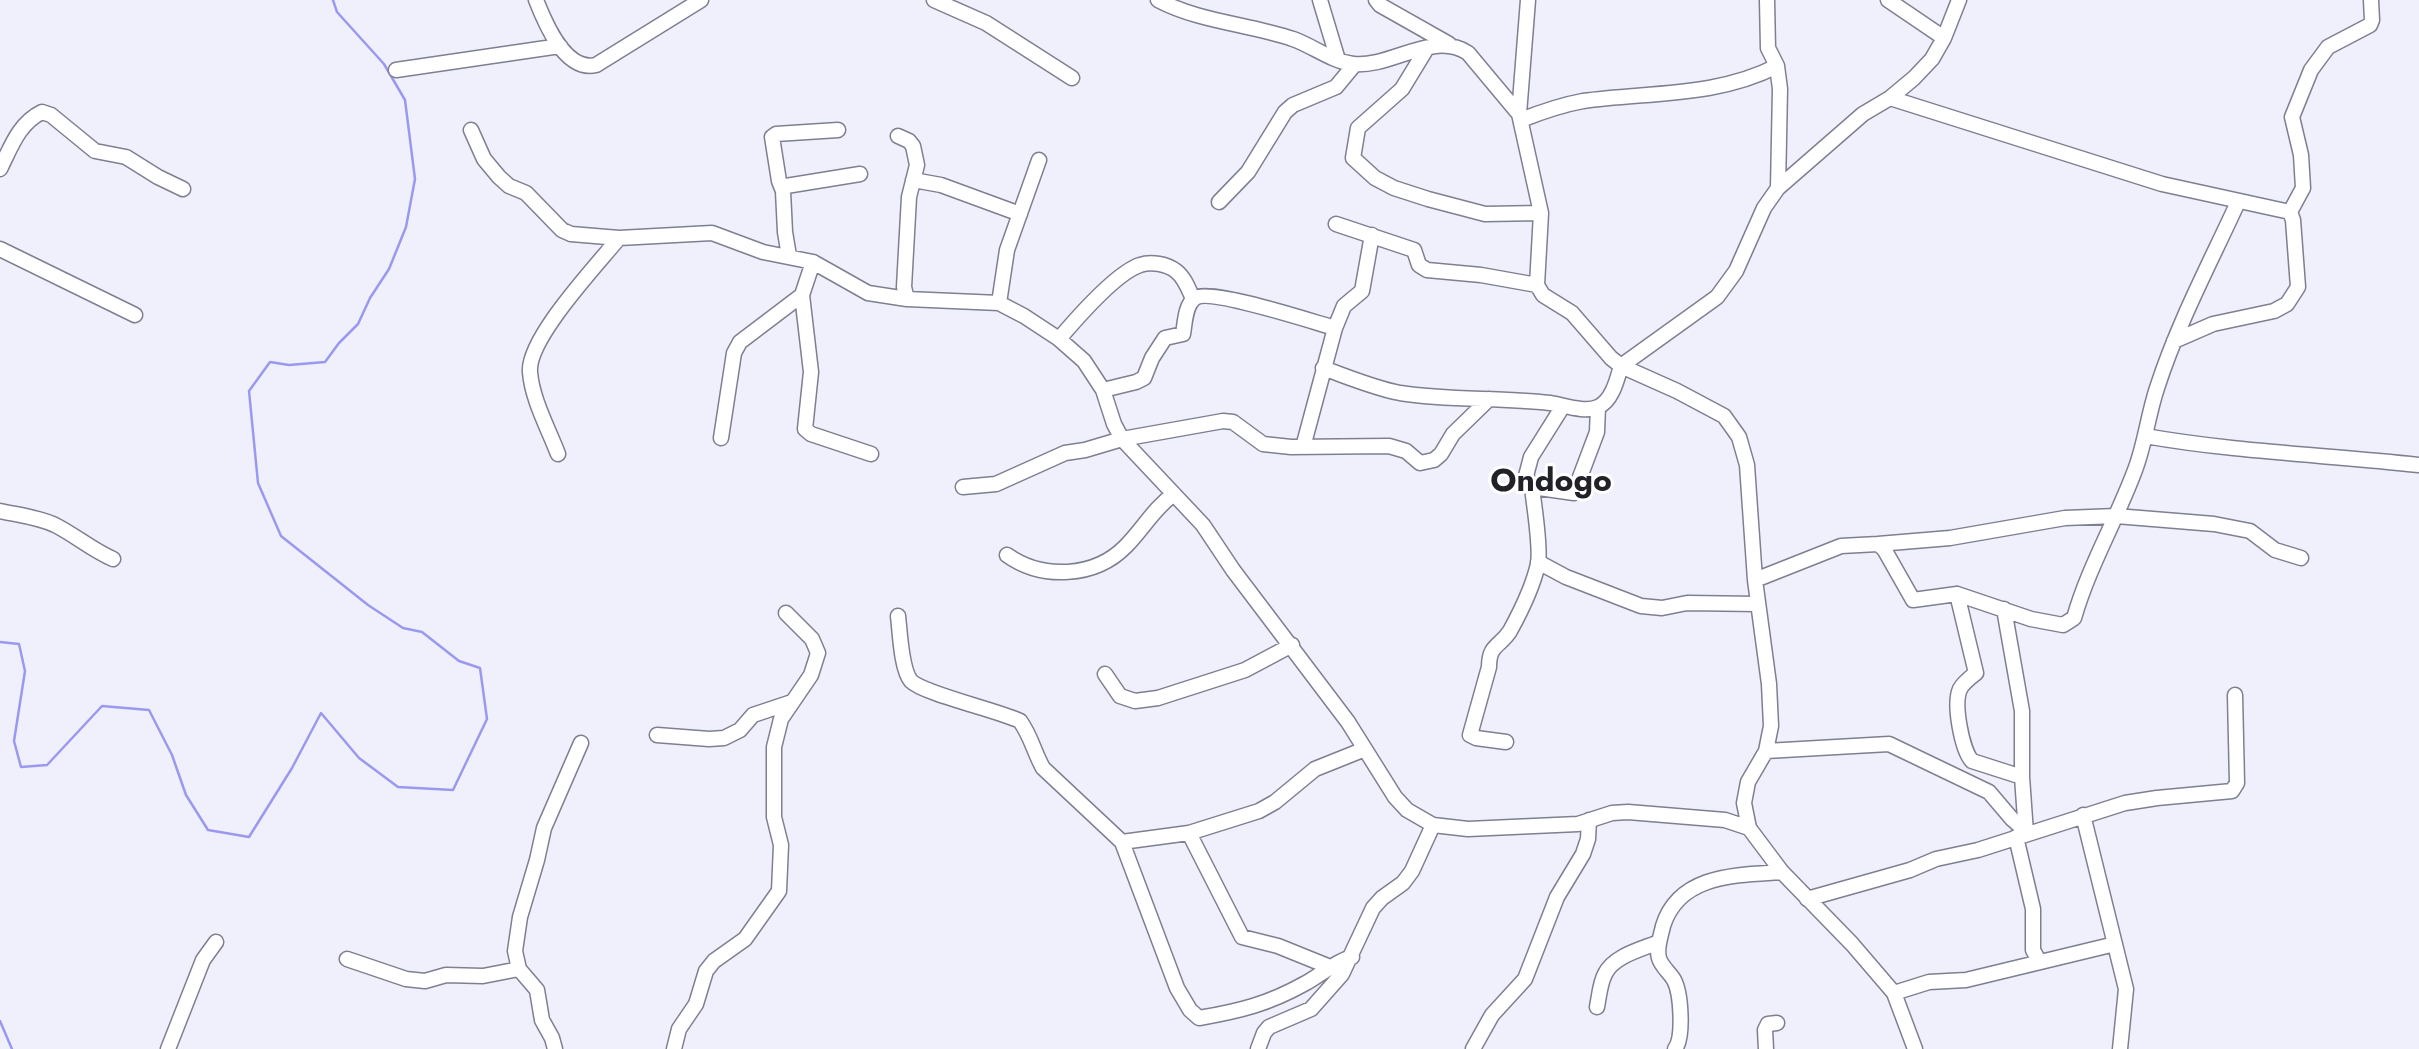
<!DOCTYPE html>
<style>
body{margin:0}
canvas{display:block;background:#f0f0fc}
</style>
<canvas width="2419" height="1049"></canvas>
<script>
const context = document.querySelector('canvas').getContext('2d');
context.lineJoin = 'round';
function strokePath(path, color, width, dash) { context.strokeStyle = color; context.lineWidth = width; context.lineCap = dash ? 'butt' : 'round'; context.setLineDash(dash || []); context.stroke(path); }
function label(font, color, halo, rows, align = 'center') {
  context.font = font + ' Jost,sans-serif'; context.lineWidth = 6; context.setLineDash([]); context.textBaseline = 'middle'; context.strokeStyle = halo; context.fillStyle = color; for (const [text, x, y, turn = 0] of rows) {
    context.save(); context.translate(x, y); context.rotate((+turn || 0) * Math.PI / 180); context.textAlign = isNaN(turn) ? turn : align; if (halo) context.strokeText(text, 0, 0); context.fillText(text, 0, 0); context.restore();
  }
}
strokePath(new Path2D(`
 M 0,642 L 19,644 L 25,671 L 14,741 L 21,767 L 47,765 L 102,706 L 149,710 L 172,755 L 186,795 L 208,830 L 249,837 L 292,768 L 321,713 L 359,758 L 398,787 L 453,790 L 487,719 L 480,668 L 459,661 L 422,632 L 403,628 L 368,605 L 281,536 L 258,483 L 249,391 L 270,362 L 289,365 L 325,362 L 339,343 L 358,324 L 370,298 L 389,269 L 406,227 L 415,179 L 405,100 L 384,64 L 337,12 L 333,0
 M 0,1021 L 12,1049`), '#9b98f0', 2.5);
const minor = new Path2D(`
 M 536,0 C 545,23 565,72 596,65 L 701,0
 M 934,0 L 986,23 L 1072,78
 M 1158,0 C 1200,22 1249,24 1293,39 C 1313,46 1331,61 1353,64 C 1391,68 1433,30 1468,53 L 1519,114
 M 1320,0 L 1338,60
 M 1376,0 L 1380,5 L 1449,44
 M 1528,0 L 1519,114 L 1541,213 L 1537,285 L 1543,295 L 1572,313 L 1611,358 L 1621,366 L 1677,391 L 1724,416 L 1739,437 L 1747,465 L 1755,580 L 1769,684 L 1771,726 L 1766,751 L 1748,782 L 1744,803 L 1749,828 L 1782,872 L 1852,944 L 1894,993 L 1915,1049
 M 1767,0 L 1768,48 L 1777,66 L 1780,89 L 1778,188
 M 1888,0 L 1944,38
 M 1427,48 L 1402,89 L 1358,128 L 1353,158 L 1375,178 L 1394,188 L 1428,199 L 1485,214 L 1541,213
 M 396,70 L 560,46
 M 1890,98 L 2162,184 L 2290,212 L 2293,220 L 2298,287 L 2287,304 L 2274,311 L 2213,324 L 2174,341
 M 1521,120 C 1541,112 1561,105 1583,101 C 1648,92 1717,97 1777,66
 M 471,130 L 484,159 L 499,177 L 509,186 L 526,193 L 562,230 L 571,234 L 619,238 L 712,233 L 763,252 L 813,262 L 868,293 L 907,299 L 999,303 L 1024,316 L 1059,339 L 1084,361 L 1103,390 L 1114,424 L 1122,439 L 1203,525 L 1233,570 L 1348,722 L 1395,797 L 1407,810 L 1433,825 L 1468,829 L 1578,824 L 1612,813 L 1628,812 L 1725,820 L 1749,828
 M 898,136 L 909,141 L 913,146 L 917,165 L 909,197 L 904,287 L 907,299
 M 0,169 C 11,147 19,123 42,112 L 51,115 L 95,151 L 126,157 L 158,177 L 183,189
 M 913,180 L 941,185 L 1020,214
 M 783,191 L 779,181 L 772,137 L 776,134 L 838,130
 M 1219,202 L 1248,172 L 1285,112 L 1293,105 L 1336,87 L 1355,64
 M 2290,212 L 2303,188 L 2301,155 L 2292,117 L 2311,70 L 2328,47 L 2370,25 L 2372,20 L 2371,0
 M 1336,224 L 1414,250 L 1419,265 L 1427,270 L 1481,275 L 1537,285
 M 0,249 L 135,315
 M 789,256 L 785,232 L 783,191 L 786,186 L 860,174
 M 813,262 L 802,295 L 811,372 L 805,429 L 811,434 L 871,454
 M 999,303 L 1007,250 L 1039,160
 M 1059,339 C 1076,319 1116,273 1140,265 C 1151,261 1167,264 1176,271 C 1185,278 1189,290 1193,299
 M 1323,368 C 1348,377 1374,388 1400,393 C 1449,401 1500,397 1550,403 C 1564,405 1584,413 1598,407 C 1612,401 1617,380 1621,366 L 1717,297 L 1736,271 L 1764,208 L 1778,188 L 1863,114 L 1890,98 L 1914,78 L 1932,59 L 1944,38 L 1959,0
 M 1103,390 L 1136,382 L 1144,378 L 1152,358 L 1165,338 L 1183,334 C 1185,323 1185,305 1195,298 C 1210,288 1313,322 1335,328
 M 2145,436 C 2236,452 2328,455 2419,465
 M 721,438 L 734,353 L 740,342 L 802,295
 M 1303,447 L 1335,328 L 1344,306 L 1362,291 L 1372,235
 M 558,454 C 548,428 532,399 530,372 C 527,339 597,265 619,238
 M 963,487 L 996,484 L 1065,453 L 1085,450 L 1122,439 L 1223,421 L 1233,422 L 1263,444 L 1291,447 L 1389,446 L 1406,451 L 1420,463 L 1434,460 L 1441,454 L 1453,434 L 1489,399
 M 1532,487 L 1574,493 L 1597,432 L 1598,407
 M 0,511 C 18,515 38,517 55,525 C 75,535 92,550 113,559
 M 1878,544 L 1950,538 L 2065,518 L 2116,516 L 2214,524 L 2250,531 L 2275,550 L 2301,558
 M 1007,555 C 1042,580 1095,578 1126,546 C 1143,529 1154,508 1174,494
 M 1538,562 L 1566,577 L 1641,606 L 1662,608 L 1687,603 L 1758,604
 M 1755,580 L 1841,546 L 1878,544 L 1884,549 L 1913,600 L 1957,594 L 2031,619 L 2063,625 L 2074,618 C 2089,566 2116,521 2135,470 C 2145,444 2148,415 2157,388 C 2178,323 2210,263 2238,202
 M 1957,594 L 1976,673 C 1971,677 1963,683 1960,689 C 1953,704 1962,750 1972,761 L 2022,777
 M 2004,609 L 2022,711 L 2022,777 L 2026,833
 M 898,616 C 900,632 901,669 911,681 C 924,694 997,710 1020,721 C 1031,736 1034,752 1043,768 L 1122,842 L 1189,833 L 1259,811 L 1275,802 L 1315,769 L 1365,749
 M 1105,674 L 1120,696 L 1135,701 L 1158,698 L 1245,670 L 1292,645
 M 657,735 L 709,739 L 724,738 L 740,730 L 753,715 L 792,702
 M 1506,742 L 1476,738 L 1470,735 L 1489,667 C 1489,644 1500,647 1510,631 C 1521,611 1533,586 1538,564 C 1541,546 1534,507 1532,487 L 1526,476 L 1531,457 L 1563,406
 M 1766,751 L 1889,744 L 1989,792 L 2012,819 L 2026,831
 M 2083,815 L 2126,989 L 2120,1049
 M 1189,833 L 1242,937 L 1278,946 L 1330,967
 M 2016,837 L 2033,909 L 2033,950 L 2039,961
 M 1122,842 L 1177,988 L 1190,1010 L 1199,1018 C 1240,1011 1268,1004 1304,984 C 1321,975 1334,962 1352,957
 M 1807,899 L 1910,870 L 1936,859 L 1978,850 L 2125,803 L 2157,798 L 2232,791 L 2237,783 L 2235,695
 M 347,959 L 406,979 L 425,981 L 446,975 L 483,976 L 519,969
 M 1894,993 L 1929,982 L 1966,980 L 2115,944
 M 1597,1007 C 1599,997 1600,983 1605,974 C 1613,956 1642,949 1659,942
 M 168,1049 L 203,960 L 216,942
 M 555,1049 L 552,1038 L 542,1020 L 537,990 L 519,969 L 515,951 L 520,917 L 537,860 L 544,828 L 581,743
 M 674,1049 L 679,1029 L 696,1004 L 706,971 L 714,961 L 745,939 L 779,891 L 781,845 L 774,817 L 774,747 L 781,719 L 811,675 L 818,653 L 812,639 L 786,613
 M 1258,1049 L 1264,1033 L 1269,1027 L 1311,1009 L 1342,974 L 1373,908 L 1382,898 L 1403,883 L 1412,871 L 1433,825
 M 1473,1049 L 1492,1015 L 1525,979 L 1557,897 L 1583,854 L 1588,839 L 1589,820
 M 1675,1049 C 1684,1037 1681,993 1674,980 C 1670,973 1661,966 1659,958 C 1656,948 1661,936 1663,926 C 1679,874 1737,875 1782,872
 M 1766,1049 L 1765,1030 L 1768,1024 L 1777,1023`);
strokePath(minor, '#7e7f91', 17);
strokePath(minor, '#fff', 14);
label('bold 32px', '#212128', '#fff', [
 ["Ondogo",1551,483]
]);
</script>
